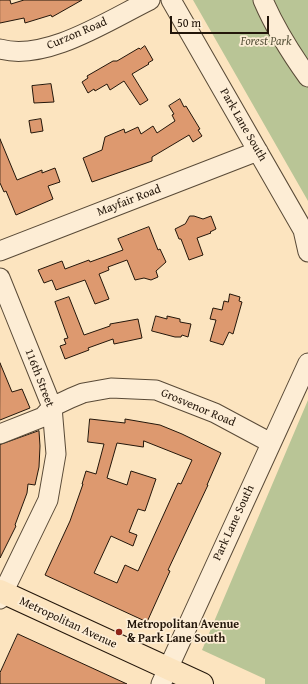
<!DOCTYPE html>
<style>
body{margin:0}
#map{position:relative;width:308px;height:684px;overflow:hidden;background:#fce4bf;font-family:"Gentium Book Plus",serif}
canvas{display:block}
.scale{position:absolute;left:170px;top:16px;width:99px;height:18px;box-sizing:border-box;border:2px solid #23160a;border-top:0;padding-left:5px;font-size:12px;line-height:14px;white-space:nowrap;color:#23160a;-webkit-text-stroke:3px #fdedd5;paint-order:stroke}
</style>
<div id="map">
<canvas width="308" height="684"></canvas>
<div class="scale">50 m</div>
</div>
<script>
const context = document.querySelector('canvas').getContext('2d');
context.lineJoin = 'round';
function fillPath(path, color) { context.fillStyle = color; context.fill(path, 'evenodd'); }
function strokePath(path, color, width, dash) { context.strokeStyle = color; context.lineWidth = width; context.lineCap = dash ? 'butt' : 'round'; context.setLineDash(dash || []); context.stroke(path); }
function label(font, color, halo, rows, align = 'center') {
  context.font = font + ' "Gentium Book Plus",serif'; context.lineWidth = 3.5; context.setLineDash([]); context.textBaseline = 'middle'; context.strokeStyle = halo; context.fillStyle = color; for (const [text, x, y, turn = 0] of rows) {
    context.save(); context.translate(x, y); context.rotate((+turn || 0) * Math.PI / 180); context.textAlign = isNaN(turn) ? turn : align; if (halo) context.strokeText(text, 0, 0); context.fillText(text, 0, 0); context.restore();
  }
}
fillPath(new Path2D(`
 M 193,0 L 308,0 L 308,201 Z
 M 308,400 L 308,684 L 265,684 L 265,679 L 202,650 Z`), '#b9c596');
const building = new Path2D(`
 M 0,0 L 10,0 L 11,4 L 24,0 L 82,0 L 52,17 L 51,15 L 25,23 L 24,18 L 0,23 Z
 M 145,46 L 153,60 L 148,63 L 149,64 L 132,74 L 148,100 L 140,105 L 124,81 L 110,90 L 107,84 L 95,91 L 94,89 L 88,93 L 82,82 L 88,78 L 87,76 L 113,61 L 117,61 L 139,48 L 140,49 Z
 M 51,84 L 54,102 L 34,103 L 32,86 Z
 M 180,99 L 184,107 L 186,106 L 200,129 L 198,130 L 202,136 L 193,142 L 189,135 L 152,157 L 152,161 L 92,182 L 83,158 L 102,150 L 105,137 L 124,129 L 125,133 L 138,127 L 141,134 L 153,126 L 157,133 L 175,121 L 172,115 L 174,114 L 169,106 Z
 M 41,119 L 43,131 L 31,133 L 29,121 Z
 M 0,139 L 17,180 L 42,170 L 42,173 L 55,168 L 60,182 L 48,186 L 53,199 L 16,215 L 6,191 L 4,192 L 0,183 Z
 M 190,216 L 194,216 L 203,219 L 211,216 L 216,229 L 210,232 L 211,233 L 197,238 L 203,255 L 189,260 L 181,239 L 179,239 L 175,229 L 185,224 Z
 M 149,227 L 158,250 L 160,249 L 166,262 L 156,271 L 158,277 L 151,280 L 144,278 L 135,280 L 127,260 L 108,267 L 109,270 L 99,274 L 109,299 L 95,304 L 85,280 L 56,290 L 52,280 L 44,283 L 38,270 L 62,261 L 65,269 L 89,260 L 90,262 L 123,250 L 118,239 Z
 M 230,294 L 240,297 L 239,301 L 242,302 L 233,334 L 229,332 L 223,345 L 210,341 L 216,320 L 210,319 L 213,308 L 222,310 L 224,301 L 228,302 Z
 M 69,297 L 84,335 L 110,326 L 110,324 L 138,319 L 142,338 L 114,344 L 113,339 L 88,348 L 89,350 L 65,359 L 60,346 L 66,344 L 64,339 L 68,338 L 55,302 Z
 M 156,316 L 167,319 L 167,316 L 180,319 L 180,322 L 191,324 L 188,337 L 182,335 L 181,337 L 175,337 L 152,331 Z
 M 0,363 L 12,392 L 22,389 L 30,408 L 0,420 Z
 M 90,419 L 125,423 L 125,419 L 160,425 L 182,434 L 221,453 L 207,485 L 208,485 L 168,570 L 170,571 L 147,622 L 45,575 L 70,521 L 83,484 L 82,484 L 86,471 L 96,474 L 104,444 L 88,442 ZM 144,441 L 192,460 L 181,484 L 178,483 L 138,571 L 125,565 L 117,583 L 94,573 L 111,536 L 133,546 L 137,535 L 129,532 L 138,509 L 145,511 L 156,479 L 131,471 L 127,485 L 107,478 L 117,443 L 143,447 Z
 M 39,431 L 40,446 L 39,467 L 35,485 L 28,484 L 27,493 L 15,525 L 16,526 L 0,558 L 0,445 Z
 M 18,634 L 127,684 L 0,684 L 0,673 Z`);
fillPath(building, '#dd996f');
strokePath(building, '#23160a', 1);
const minor = new Path2D(`
 M 171,0 L 303,230 L 308,252
 M 263,0 C 275,28 290,52 308,77
 M 0,49 C 46,62 109,20 150,0
 M 0,251 L 258,151
 M 0,278 L 52,407 L 56,454 L 48,500 L 0,599
 M 0,434 L 43,417 L 52,407 L 71,398 L 83,393 L 111,388 L 156,390 L 215,413 L 271,443
 M 161,684 L 308,363`);
const major = new Path2D(`
 M 0,591 L 202,684`);
strokePath(minor, '#594a37', 21);
strokePath(major, '#23160a', 24);
strokePath(minor, '#fdedd5', 19);
strokePath(major, '#fce4bf', 22);
for (const [x, y, r, color] of [
 [119,632,4,"#8f2418"]
]) { const dot = new Path2D(); dot.arc(x, y, r, 0, 2 * Math.PI); context.fillStyle = color; context.fill(dot); strokePath(dot, '#fdedd5', 1.5); }
label('12px', '#23160a', '#fdedd5', [
 ["Curzon Road",77,34,-23],
 ["Park Lane South",243,125,60],
 ["Mayfair Road",129,201,-21],
 ["116th Street",39,378,69],
 ["Grosvenor Road",198,408,23],
 ["Park Lane South",234,523,-65],
 ["Metropolitan Avenue",68,623,25]
]);
label('italic 12px', '#58533b', '#fdedd5', [
 ["Forest Park",266,42]
]);
label('bold 12px', '#23160a', '#fdedd5', [
 ["Metropolitan Avenue",127,625],
 ["& Park Lane South",127,639]
], 'left');
</script>
